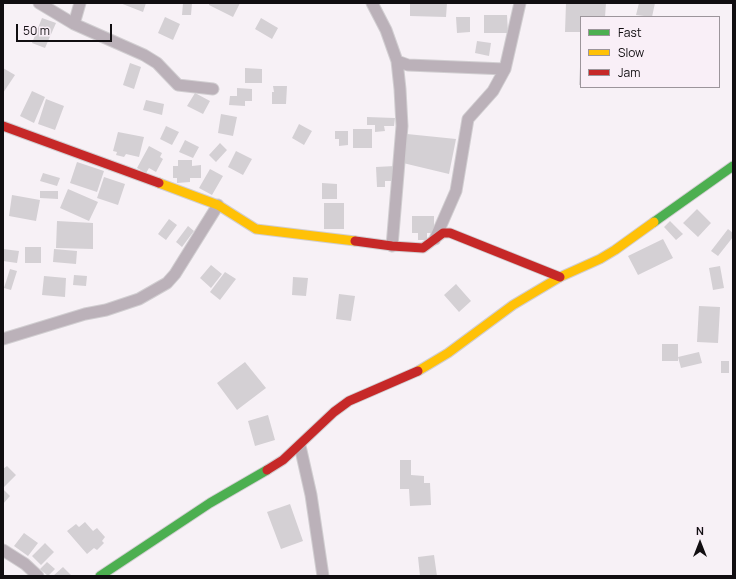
<!DOCTYPE html>
<style>
body{margin:0}
#map{position:relative;width:736px;height:579px;overflow:hidden;background:#f7f1f6;font-family:Manrope,sans-serif}
canvas{display:block}
.frame{position:absolute;inset:0;border:4px solid #110e11;pointer-events:none}
.legend{position:absolute;left:580px;top:16px;width:140px;height:72px;box-sizing:border-box;background:#f9eff7;border:1px solid #9c959b;margin:0;padding:5px 7px;list-style:none;font-size:12px;color:#110e11}
.legend li{display:flex;align-items:center;gap:8px;height:20px}
.legend b{width:20px;border:1px solid #9c959b}
.north{position:absolute;left:680px;top:523px;width:40px;height:40px;-webkit-text-stroke:3px #f9eff7;paint-order:stroke;rotate:0deg;font-size:11px;font-weight:700;line-height:16px;text-align:center;color:#110e11}
.north::after{content:'';display:block;margin:auto;width:14px;height:18px;background:#110e11;clip-path:polygon(50% 0,100% 100%,50% 72%,0 100%)}
.scale{position:absolute;left:16px;top:24px;width:96px;height:18px;box-sizing:border-box;border:2px solid #110e11;border-top:0;padding-left:5px;font-size:12px;line-height:14px;white-space:nowrap;color:#110e11;-webkit-text-stroke:3px #f9eff7;paint-order:stroke}
</style>
<div id="map">
<canvas width="736" height="579"></canvas>
<div class="frame"></div>
<ul class="legend">
<li><b style="height:5px;background:#4caf50"></b>Fast</li>
<li><b style="height:5px;background:#ffc107"></b>Slow</li>
<li><b style="height:5px;background:#c62828"></b>Jam</li>
</ul>
<div class="north">N</div>
<div class="scale">50 m</div>
</div>
<script>
const context = document.querySelector('canvas').getContext('2d');
context.lineJoin = 'round';
function fillPath(path, color) { context.fillStyle = color; context.fill(path, 'evenodd'); }
function strokePath(path, color, width, dash) { context.strokeStyle = color; context.lineWidth = width; context.lineCap = dash ? 'butt' : 'round'; context.setLineDash(dash || []); context.stroke(path); }
fillPath(new Path2D(`
 M 120,3 L 146,3 L 143,12 Z
 M 183,3 L 192,3 L 191,15 L 182,15 Z
 M 209,3 L 240,3 L 233,17 L 209,5 Z
 M 410,3 L 447,3 L 446,17 L 410,16 Z
 M 566,3 L 606,3 L 605,17 L 581,17 L 581,32 L 565,32 Z
 M 639,3 L 655,3 L 652,17 L 636,15 Z
 M 484,15 L 507,15 L 508,33 L 484,33 Z
 M 165,17 L 180,24 L 173,40 L 158,33 Z
 M 456,17 L 470,17 L 470,32 L 457,33 Z
 M 42,18 L 56,23 L 45,48 L 32,43 Z
 M 261,18 L 278,28 L 272,39 L 255,29 Z
 M 477,41 L 491,43 L 489,56 L 475,53 Z
 M 130,63 L 141,67 L 134,89 L 123,85 Z
 M 580,67 L 581,67 L 581,85 L 579,85 Z
 M 3,68 L 15,75 L 3,93 Z
 M 245,68 L 262,69 L 262,83 L 245,83 Z
 M 273,86 L 287,86 L 286,104 L 272,104 L 272,92 L 274,92 Z
 M 237,88 L 252,89 L 252,101 L 245,101 L 245,106 L 229,105 L 230,96 L 237,96 Z
 M 32,91 L 45,97 L 34,123 L 20,116 Z
 M 195,93 L 210,101 L 203,114 L 187,106 Z
 M 46,99 L 64,106 L 55,130 L 38,124 Z
 M 146,100 L 164,104 L 162,115 L 143,110 Z
 M 221,114 L 237,117 L 233,136 L 218,133 Z
 M 367,117 L 395,118 L 394,126 L 384,126 L 385,131 L 375,132 L 375,125 L 367,125 Z
 M 299,124 L 312,131 L 304,145 L 292,138 Z
 M 166,126 L 179,132 L 172,145 L 160,139 Z
 M 353,129 L 372,129 L 372,148 L 353,148 Z
 M 335,131 L 348,131 L 348,145 L 339,146 L 339,139 L 335,139 Z
 M 118,132 L 144,137 L 139,157 L 126,154 L 124,157 L 116,155 L 117,152 L 113,151 Z
 M 407,134 L 456,139 L 449,174 L 403,163 Z
 M 185,140 L 199,147 L 193,158 L 179,152 Z
 M 220,143 L 227,150 L 216,162 L 209,155 Z
 M 149,146 L 162,153 L 160,157 L 163,159 L 156,172 L 149,168 L 146,173 L 137,168 Z
 M 236,151 L 252,159 L 243,175 L 228,167 Z
 M 178,160 L 192,160 L 192,166 L 201,165 L 201,178 L 190,178 L 190,182 L 177,183 L 177,178 L 173,178 L 173,166 L 178,166 Z
 M 77,162 L 104,171 L 97,192 L 70,183 Z
 M 395,166 L 395,181 L 385,181 L 385,187 L 377,187 L 376,167 Z
 M 210,169 L 223,176 L 212,195 L 199,188 Z
 M 43,173 L 60,178 L 57,186 L 40,181 Z
 M 104,177 L 125,184 L 118,205 L 97,198 Z
 M 322,183 L 337,184 L 337,199 L 322,199 Z
 M 68,189 L 98,202 L 89,221 L 60,208 Z
 M 40,191 L 58,191 L 58,199 L 40,198 Z
 M 12,195 L 40,200 L 36,221 L 9,216 Z
 M 324,203 L 344,203 L 344,229 L 324,229 Z
 M 697,209 L 711,223 L 698,237 L 683,223 Z
 M 412,216 L 434,216 L 434,233 L 427,233 L 427,240 L 418,240 L 418,233 L 412,233 Z
 M 169,219 L 177,225 L 166,240 L 158,234 Z
 M 57,221 L 93,223 L 93,249 L 56,248 Z
 M 670,221 L 683,234 L 676,240 L 664,227 Z
 M 188,226 L 194,231 L 182,247 L 176,242 Z
 M 728,229 L 733,233 L 733,237 L 718,256 L 711,251 Z
 M 663,239 L 673,258 L 638,275 L 628,256 Z
 M 25,247 L 41,247 L 41,263 L 25,263 Z
 M 3,249 L 19,251 L 17,263 L 3,261 Z
 M 54,249 L 77,251 L 76,264 L 53,262 Z
 M 211,265 L 222,274 L 211,288 L 200,278 Z
 M 720,266 L 724,288 L 713,290 L 709,268 Z
 M 10,269 L 17,271 L 11,290 L 4,288 Z
 M 225,272 L 236,279 L 220,300 L 210,292 Z
 M 74,275 L 87,276 L 86,286 L 73,285 Z
 M 44,276 L 66,278 L 65,297 L 42,295 Z
 M 293,277 L 308,278 L 306,296 L 292,295 Z
 M 456,284 L 471,301 L 459,312 L 444,295 Z
 M 339,294 L 355,296 L 351,321 L 336,319 Z
 M 699,306 L 720,307 L 718,343 L 697,342 Z
 M 662,344 L 678,344 L 678,361 L 662,361 Z
 M 699,352 L 702,363 L 681,368 L 678,357 Z
 M 721,361 L 729,361 L 729,373 L 721,373 Z
 M 245,362 L 266,388 L 237,410 L 217,383 Z
 M 268,415 L 275,440 L 255,446 L 248,421 Z
 M 400,460 L 411,460 L 411,475 L 424,476 L 424,483 L 430,483 L 431,505 L 410,506 L 409,489 L 400,489 Z
 M 7,466 L 16,475 L 3,488 L 3,469 Z
 M 3,489 L 10,496 L 3,504 Z
 M 290,504 L 303,541 L 281,549 L 267,512 Z
 M 85,522 L 93,531 L 97,528 L 105,537 L 102,541 L 104,543 L 97,550 L 94,548 L 87,554 L 67,531 L 76,524 L 79,527 Z
 M 24,533 L 38,543 L 28,556 L 14,546 Z
 M 45,543 L 54,552 L 41,565 L 32,556 Z
 M 434,555 L 437,576 L 420,576 L 418,557 Z
 M 47,562 L 55,569 L 48,576 L 40,569 Z
 M 63,567 L 72,576 L 53,576 Z`), '#d4d0d4');
const street = new Path2D(`
 M 39,3 L 74,24 L 144,55 L 157,63 L 178,85 L 213,89
 M 372,3 L 386,30 L 397,61 L 408,65 L 505,69
 M 74,24 L 80,3
 M 435,239 L 456,191 L 468,119 L 493,91 L 505,69 L 520,3
 M 392,246 L 402,126 L 400,89 L 397,61
 M 3,339 L 85,314 L 106,310 L 139,299 L 167,283 L 175,274 L 218,205
 M 300,446 L 311,495 L 323,576
 M 3,550 L 25,564 L 38,576`);
const fast = new Path2D(`
 M 654,222 L 733,166
 M 100,576 L 210,503 L 267,470`);
const slow = new Path2D(`
 M 159,183 L 218,205 L 256,229 L 355,241
 M 418,371 L 448,353 L 513,305 L 560,277 L 600,259 L 615,250 L 654,222`);
const jam = new Path2D(`
 M 3,126 L 159,183
 M 355,241 L 392,246 L 423,248 L 443,233 L 450,233 L 560,277
 M 267,470 L 283,460 L 334,412 L 349,401 L 418,371`);
strokePath(street, '#d1ced1', 13);
strokePath(fast, '#d1ced1', 11);
strokePath(slow, '#d1ced1', 11);
strokePath(jam, '#d1ced1', 11);
strokePath(street, '#bbb1b9', 11);
strokePath(fast, '#4caf50', 9);
strokePath(slow, '#ffc107', 9);
strokePath(jam, '#c62828', 9);
</script>
